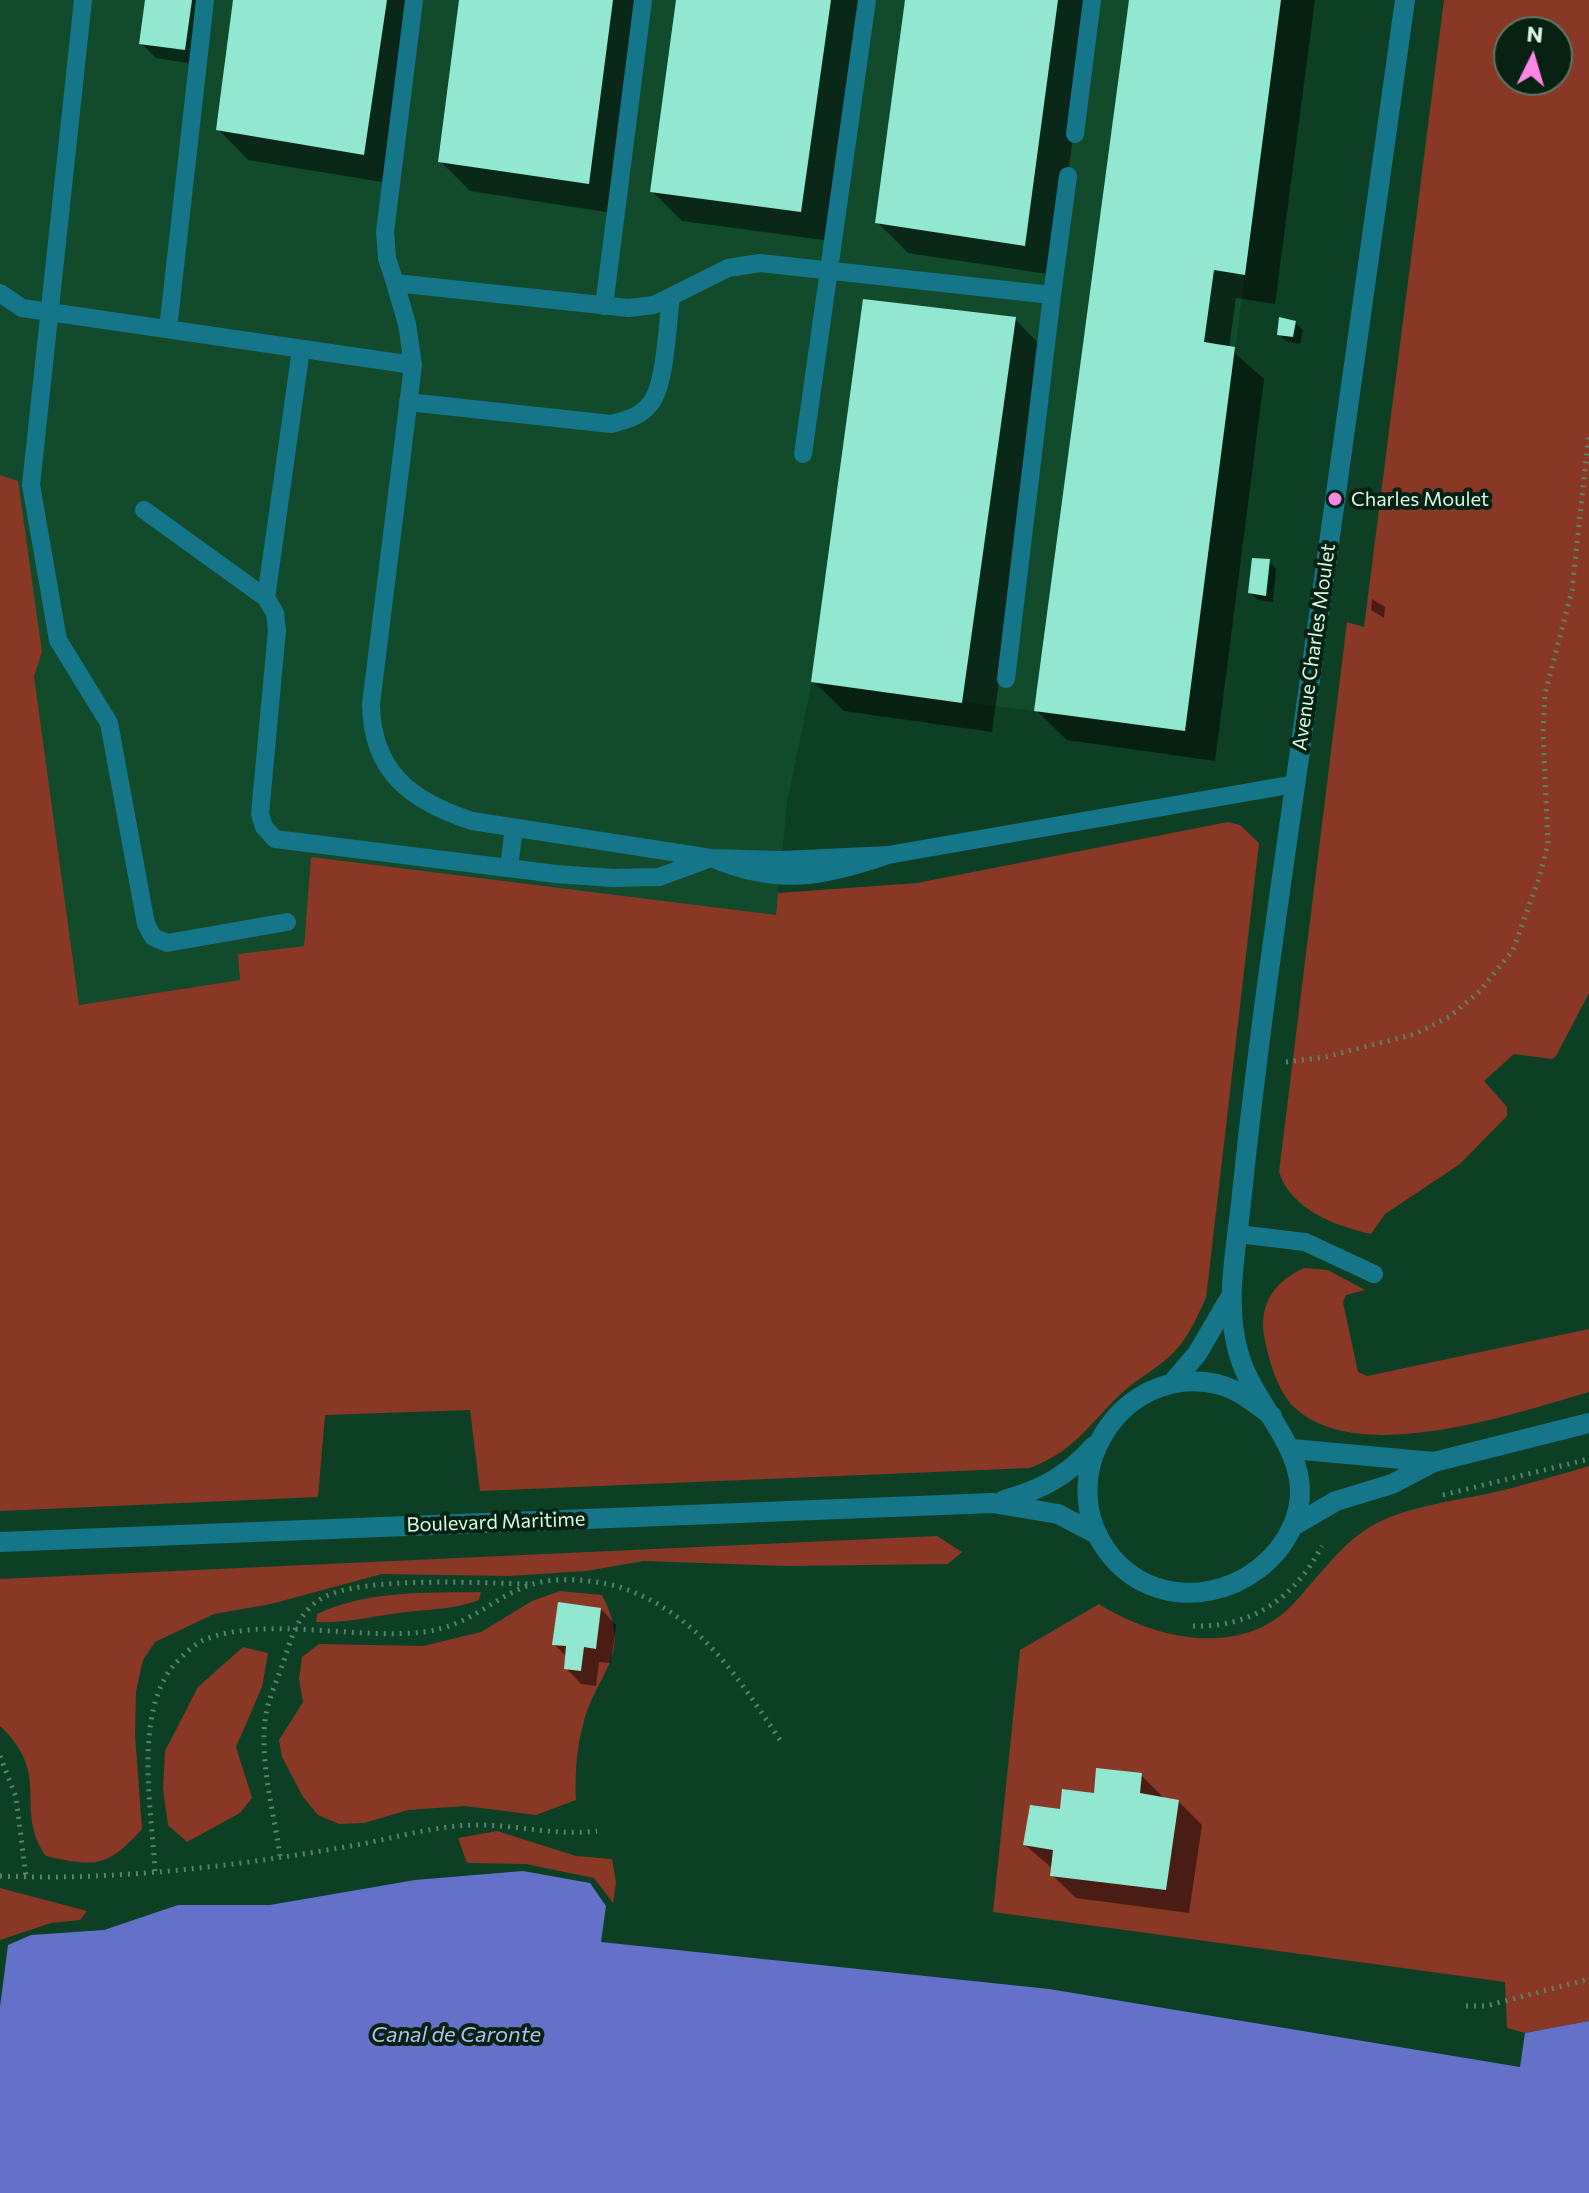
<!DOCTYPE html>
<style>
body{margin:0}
#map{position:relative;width:1589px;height:2193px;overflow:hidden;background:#0c3f23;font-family:Commissioner,sans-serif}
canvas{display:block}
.north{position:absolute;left:1493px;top:16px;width:80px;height:80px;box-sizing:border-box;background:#072212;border:2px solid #5b7866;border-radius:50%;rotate:5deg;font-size:22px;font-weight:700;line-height:32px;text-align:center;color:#d9f9e3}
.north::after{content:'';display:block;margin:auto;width:28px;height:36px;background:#fb87e5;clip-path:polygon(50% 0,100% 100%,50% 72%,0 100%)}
</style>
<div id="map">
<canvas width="1589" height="2193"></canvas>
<div class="north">N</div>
</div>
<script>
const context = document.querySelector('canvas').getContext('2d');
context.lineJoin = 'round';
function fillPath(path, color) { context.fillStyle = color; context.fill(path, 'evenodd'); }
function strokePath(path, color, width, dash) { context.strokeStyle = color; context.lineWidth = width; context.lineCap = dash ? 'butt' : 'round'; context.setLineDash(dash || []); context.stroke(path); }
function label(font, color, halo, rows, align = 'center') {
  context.font = font + ' Commissioner,sans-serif'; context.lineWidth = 8; context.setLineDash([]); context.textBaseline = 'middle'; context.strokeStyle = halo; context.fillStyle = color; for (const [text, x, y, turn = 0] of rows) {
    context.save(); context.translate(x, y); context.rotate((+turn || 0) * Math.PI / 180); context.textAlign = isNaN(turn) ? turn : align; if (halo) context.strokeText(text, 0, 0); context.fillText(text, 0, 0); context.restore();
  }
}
fillPath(new Path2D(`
 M 0,0 L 1281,0 L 1185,731 L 812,682 L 787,803 L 776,916 L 311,857 L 304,946 L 239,954 L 241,980 L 78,1005 L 34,676 L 42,652 L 17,481 L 0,475 Z`), '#114b2c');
fillPath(new Path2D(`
 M 1444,0 L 1589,0 L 1589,993 L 1556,1056 L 1552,1059 L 1514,1054 L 1484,1081 L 1507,1107 L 1507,1116 L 1460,1164 L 1385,1214 L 1371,1234 C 1336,1226 1291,1210 1279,1172 L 1347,622 L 1364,627 ZM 1509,32 L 1557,32 L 1557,80 L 1509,80 Z
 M 0,475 L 18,481 L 42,652 L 34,676 L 79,1005 L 240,980 L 238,954 L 304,946 L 311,857 L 776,915 L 778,893 L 917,883 L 1228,822 L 1240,825 L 1259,843 L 1206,1298 C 1196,1319 1187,1341 1170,1356 C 1156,1369 1139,1378 1125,1390 C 1090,1422 1077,1450 1030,1468 L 480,1491 L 470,1410 L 325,1415 L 318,1497 L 0,1511 Z
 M 1304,1268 L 1328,1270 L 1365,1290 L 1346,1295 L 1343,1302 L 1358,1372 L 1367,1376 L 1589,1329 L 1589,1392 C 1516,1413 1357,1468 1294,1407 C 1277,1390 1268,1358 1264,1335 C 1259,1302 1276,1281 1304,1268 Z
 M 1589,1466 L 1589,2021 L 1525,2033 L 1507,2028 L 1505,1982 L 993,1912 L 1020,1650 L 1099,1604 C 1156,1640 1243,1659 1294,1603 C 1321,1575 1341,1542 1377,1523 C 1413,1505 1456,1501 1495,1492 C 1526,1485 1558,1475 1589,1466 Z
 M 937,1536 L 962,1552 L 948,1564 L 787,1566 L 644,1561 L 586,1571 L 509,1576 L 382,1574 L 271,1604 L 214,1614 L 155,1642 L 143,1660 L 136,1691 L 135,1735 L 142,1829 C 107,1868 95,1867 46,1856 C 13,1809 53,1775 0,1726 L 0,1579 Z
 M 560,1591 L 602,1595 C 634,1657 597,1670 583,1725 C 576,1750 575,1775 576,1800 L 536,1815 L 465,1806 L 408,1810 L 364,1823 L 339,1824 L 318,1815 L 303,1797 L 282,1757 L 279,1740 L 303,1702 L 299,1679 L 302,1657 L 319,1644 L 423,1646 L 481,1632 L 532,1601 Z
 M 481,1592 L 479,1600 C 450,1611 421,1609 391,1614 C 364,1618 345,1623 316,1622 L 317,1614 C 368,1590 426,1593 481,1592 Z
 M 243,1647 L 268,1653 L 262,1687 L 236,1747 L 252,1798 L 240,1813 L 187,1842 L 168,1825 L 163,1789 L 165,1751 L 198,1687 Z
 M 497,1831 L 576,1856 L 612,1859 L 616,1883 L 613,1903 L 594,1878 L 526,1864 L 467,1863 L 458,1838 Z
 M 0,1888 L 87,1911 L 80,1920 L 51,1923 L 0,1940 Z`), '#893825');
fillPath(new Path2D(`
 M 523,1871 L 590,1883 L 606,1906 L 601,1942 L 1049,1989 L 1520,2067 L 1525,2033 L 1589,2021 L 1589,2193 L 0,2193 L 0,2007 L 8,1945 L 31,1935 L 104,1930 L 178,1905 L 270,1905 L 415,1880 Z`), '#6372c8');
fillPath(new Path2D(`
 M 147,0 L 209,0 L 200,65 L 156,58 L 141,43 Z
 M 235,0 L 421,0 L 394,184 L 248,160 L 218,129 Z
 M 461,0 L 647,0 L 619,214 L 470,191 L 440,161 Z
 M 678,0 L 865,0 L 831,241 L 682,221 L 652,191 Z
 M 907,0 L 1092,0 L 1054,275 L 908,253 L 877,222 Z
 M 1131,0 L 1315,0 L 1275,304 L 1236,298 L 1229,348 L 1264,379 L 1215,761 L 1067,740 L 1036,710 Z
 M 1015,319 L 1045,350 L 992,732 L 844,711 L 813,681 Z
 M 1295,323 L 1303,330 L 1300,344 L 1286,341 L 1279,334 Z
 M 1269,561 L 1276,569 L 1273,602 L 1258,600 L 1250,593 Z
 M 1372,599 L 1385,607 L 1384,618 L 1371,610 Z
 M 601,1609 L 616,1625 L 611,1663 L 599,1662 L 596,1686 L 581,1684 L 566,1668 L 567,1657 L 554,1644 Z
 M 1141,1775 L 1165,1799 L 1178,1801 L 1202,1825 L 1189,1913 L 1076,1898 L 1052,1875 L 1053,1869 L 1025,1845 L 1061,1811 Z`), '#0007');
fillPath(new Path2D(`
 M 145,0 L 192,0 L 185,50 L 139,44 Z
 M 233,0 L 387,0 L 364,155 L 216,130 Z
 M 459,0 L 613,0 L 589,184 L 438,162 Z
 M 676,0 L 831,0 L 801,212 L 650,192 Z
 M 905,0 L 1058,0 L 1025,246 L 875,223 Z
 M 1129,0 L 1281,0 L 1245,275 L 1214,270 L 1204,342 L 1235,347 L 1185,731 L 1034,711 Z
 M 863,299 L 1016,317 L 962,703 L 811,682 Z
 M 1279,317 L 1296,321 L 1293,337 L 1277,335 Z
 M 1252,558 L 1270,559 L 1266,596 L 1248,593 Z
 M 558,1602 L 601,1608 L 596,1649 L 584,1647 L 581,1671 L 564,1669 L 566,1646 L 552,1645 Z
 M 1096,1768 L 1142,1773 L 1140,1793 L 1179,1800 L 1166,1890 L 1050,1876 L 1053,1850 L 1023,1845 L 1030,1805 L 1060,1809 L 1062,1789 L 1094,1793 Z`), '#91e7cf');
strokePath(new Path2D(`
 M 1286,1062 L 1325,1057 L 1415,1034 L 1449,1017 L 1480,991 L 1513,950 L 1538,881 L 1548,844 L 1543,732 L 1545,694 L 1572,590 L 1589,433
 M 1443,1495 L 1589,1459
 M 1193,1626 C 1253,1628 1295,1597 1322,1546
 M 0,1756 L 16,1797 L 26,1877
 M 280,1856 C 274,1813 260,1764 265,1721 C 267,1700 279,1677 285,1657 C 293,1633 300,1610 324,1597 C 366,1576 482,1583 531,1584
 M 155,1871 C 152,1811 133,1714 174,1665 C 181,1657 196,1642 206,1639 C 267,1616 358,1640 423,1632 C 472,1626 493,1596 533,1584 C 559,1576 603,1580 628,1590 C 700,1617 739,1679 780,1740
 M 0,1876 C 116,1881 236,1866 351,1846 C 386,1840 422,1829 458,1826 C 505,1821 551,1837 597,1831
 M 1466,2006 L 1486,2006 L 1589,1979`), '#58846a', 5, [2, 6]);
strokePath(new Path2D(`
 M 83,0 L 31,485 L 58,640 L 109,723 L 146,924 L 153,937 L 167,943 L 287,922
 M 1075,134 L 1092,0
 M 395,283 L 387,258 L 385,232 L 414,0
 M 0,293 L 22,308 L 413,365
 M 1052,295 L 1068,176
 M 604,306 L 643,0
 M 168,329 L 205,0
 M 408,402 L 611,424 C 626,420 640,417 650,404 C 666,386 667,323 671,298
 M 803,454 L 867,0
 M 144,510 L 266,598 L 275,613 L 277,630 L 260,814 L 264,827 L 275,839 L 556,874 L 613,878 L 659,877 L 711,858 C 777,886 822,878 888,855 L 782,860 L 711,858 L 472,821 C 411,801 372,772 371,704 L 413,365 L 407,324 L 395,283 L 629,308 L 654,305 L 728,268 L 760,263 L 1052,295 L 1006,679
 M 266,598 L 301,349
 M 888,855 L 1295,784
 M 509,867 L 514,828
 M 1238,1234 L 1305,1242 L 1374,1274`), '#157689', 18);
strokePath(new Path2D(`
 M 1172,1383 L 1197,1354 L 1231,1296
 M 1272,1416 C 1254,1403 1238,1389 1217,1384 C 1121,1362 1048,1479 1111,1556 C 1163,1619 1262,1596 1293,1525 C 1322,1457 1253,1411 1238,1351 C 1224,1300 1237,1246 1242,1194 C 1258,1036 1282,879 1304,722 C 1337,482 1371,241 1405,0
 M 1292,1449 L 1434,1462
 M 1004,1500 C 1043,1489 1067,1476 1094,1446
 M 1293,1526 L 1336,1501 L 1392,1484 L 1434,1462 L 1589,1423
 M 0,1542 L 993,1503 L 1058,1514 L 1098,1535`), '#157689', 20);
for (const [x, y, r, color] of [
 [1335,499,8,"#fb87e5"]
]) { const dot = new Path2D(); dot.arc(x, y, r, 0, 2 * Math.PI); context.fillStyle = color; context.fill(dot); strokePath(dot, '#072212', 3); }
label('20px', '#d9f9e3', '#072212', [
 ["Charles Moulet",1351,499]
], 'left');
label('20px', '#d9f9e3', '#072212', [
 ["Avenue Charles Moulet",1314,647,-82],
 ["Boulevard Maritime",496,1522,-2]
]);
label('italic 22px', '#b3beeb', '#072212', [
 ["Canal de Caronte",456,2035]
]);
</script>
